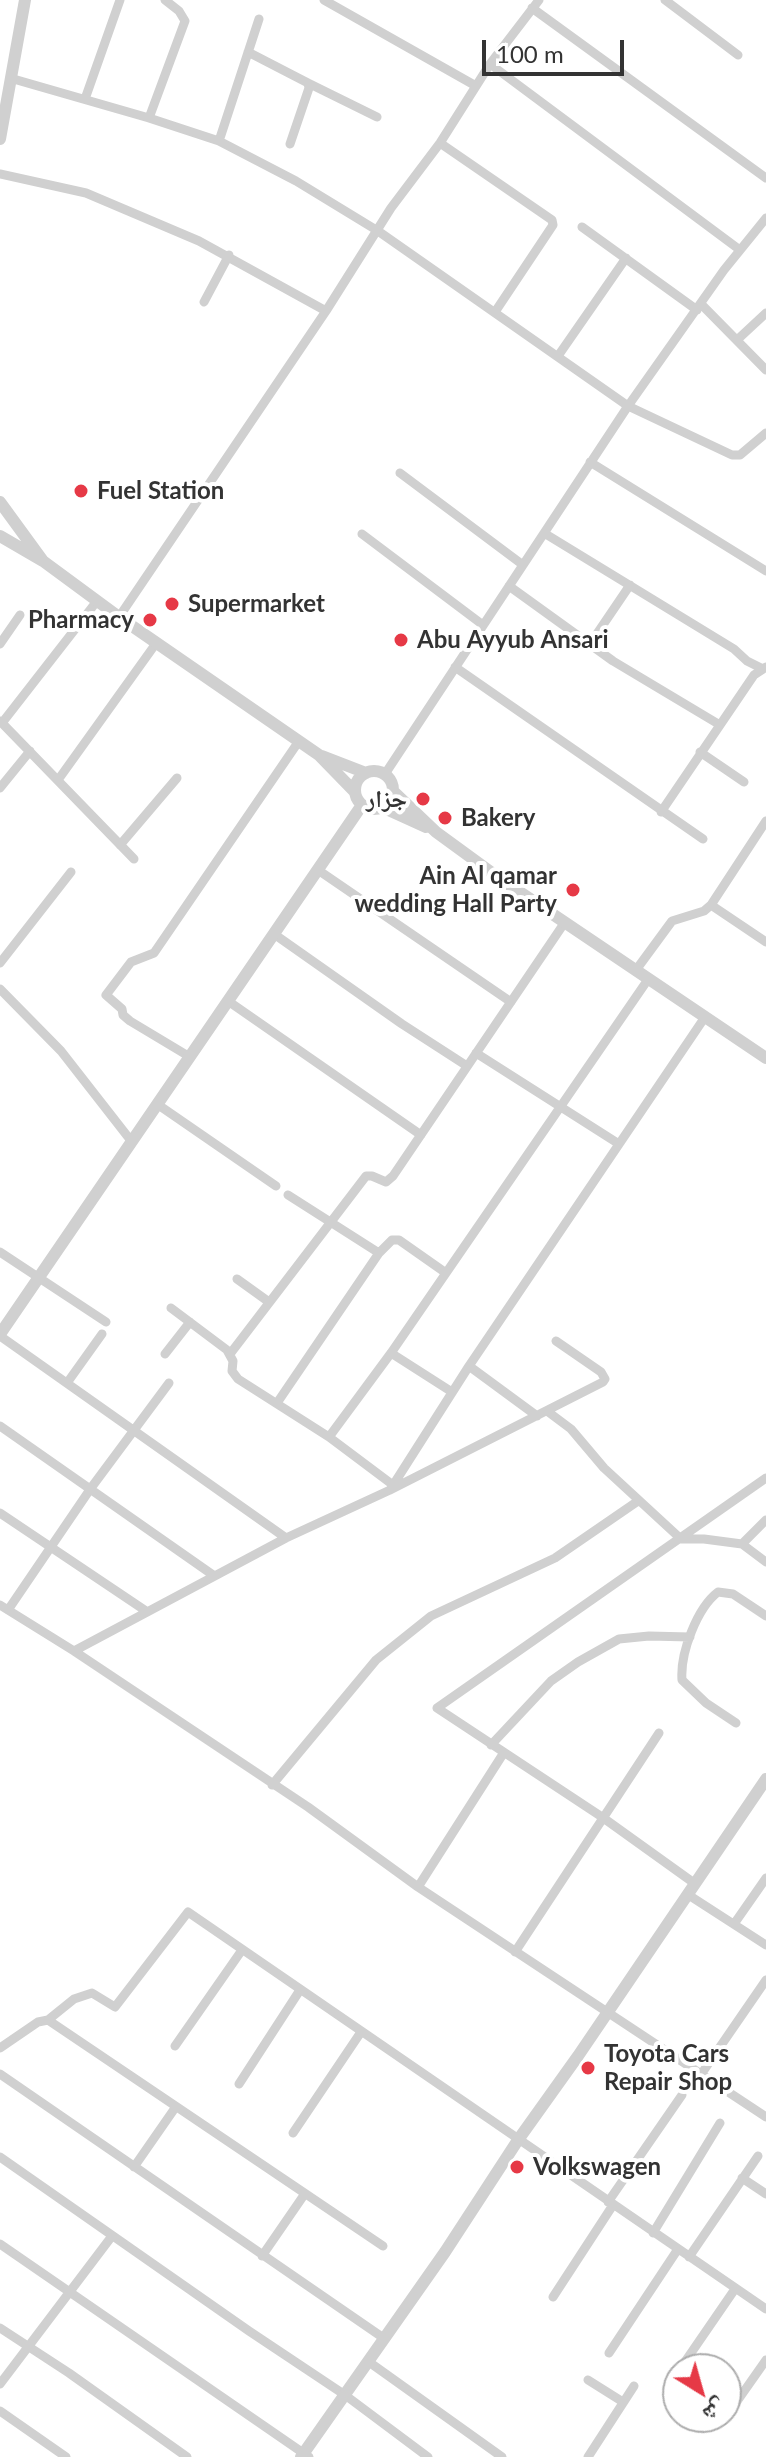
<!DOCTYPE html>
<meta charset="utf-8">
<style>
body{margin:0}
#map{position:relative;width:766px;height:2457px;overflow:hidden;background:#fff;font-family:Lato,"Noto Naskh Arabic",sans-serif}
canvas{display:block}
.north{position:absolute;left:662px;top:2353px;width:80px;height:80px;box-sizing:border-box;background:#fff;border:2px solid #adadad;border-radius:50%;rotate:143deg;font-size:22px;font-weight:700;line-height:32px;text-align:center;color:#333}
.north::after{content:'';display:block;margin:auto;width:28px;height:36px;background:#e63946;clip-path:polygon(50% 0,100% 100%,50% 72%,0 100%)}
.scale{position:absolute;left:482px;top:40px;width:142px;height:36px;box-sizing:border-box;border:4px solid #333;border-top:0;padding-left:10px;font-size:24px;line-height:28px;white-space:nowrap;color:#333;-webkit-text-stroke:6px #fff;paint-order:stroke}
</style>
<div id="map">
<canvas width="766" height="2457"></canvas>
<div class="north">ش</div>
<div class="scale">100 m</div>
</div>
<script>
const context = document.querySelector('canvas').getContext('2d');
context.lineJoin = 'round';
function strokePath(path, color, width, dash) { context.strokeStyle = color; context.lineWidth = width; context.lineCap = dash ? 'butt' : 'round'; context.setLineDash(dash || []); context.stroke(path); }
function label(font, color, halo, rows, align = 'center') {
  context.font = font + ' Lato,"Noto Naskh Arabic",sans-serif'; context.lineWidth = 8; context.setLineDash([]); context.textBaseline = 'middle'; context.strokeStyle = halo; context.fillStyle = color; for (const [text, x, y, turn = 0] of rows) {
    context.save(); context.translate(x, y); context.rotate((+turn || 0) * Math.PI / 180); context.textAlign = isNaN(turn) ? turn : align; if (halo) context.strokeText(text, 0, 0); context.fillText(text, 0, 0); context.restore();
  }
}
strokePath(new Path2D(`
 M 324,0 L 476,86
 M 665,0 L 738,55
 M 532,8 L 766,178
 M 248,52 L 308,83 L 309,88 L 290,144
 M 490,64 L 740,250
 M 10,78 L 149,118 L 219,141 L 296,181 L 378,231 L 628,406 L 732,455 L 740,455 L 766,433
 M 308,83 L 377,117
 M 85,99 L 120,0
 M 149,118 L 185,21 L 179,11 L 165,0
 M 219,141 L 259,19
 M 440,143 L 552,220 L 553,225 L 495,312
 M 0,174 L 86,193 L 199,241 L 326,311
 M 582,227 L 697,310
 M 204,302 L 229,255
 M 701,304 L 766,370
 M 737,340 L 766,313
 M 558,356 L 626,258
 M 590,462 L 766,571
 M 400,473 L 523,565
 M 544,533 L 734,649 L 747,661 L 763,669
 M 362,534 L 483,625
 M 509,586 L 613,661 L 720,725
 M 119,617 L 326,311 L 391,208 L 440,143 L 490,64 L 539,0
 M 0,644 L 20,615
 M 590,644 L 630,585
 M 455,667 L 703,839
 M 0,721 L 134,859
 M 2,723 L 97,601
 M 700,752 L 744,782
 M 385,774 L 628,406 L 724,270 L 766,218
 M 58,780 L 157,642
 M 0,788 L 30,751
 M 661,812 L 754,675 L 766,667
 M 120,845 L 177,778
 M 318,870 L 511,1002
 M 711,905 L 766,942
 M 274,934 L 402,1024 L 467,1066
 M 0,963 L 71,872
 M 636,970 L 672,921 L 704,911 L 711,905 L 766,821
 M 0,989 L 61,1051 L 132,1142
 M 228,1001 L 421,1135
 M 476,1053 L 619,1144
 M 190,1057 L 130,1021 L 123,1015 L 122,1009 L 106,995 L 131,962 L 154,953 L 299,741
 M 157,1104 L 276,1186
 M 288,1195 L 379,1253
 M 0,1252 L 106,1322
 M 237,1279 L 269,1302
 M 171,1308 L 227,1350 L 233,1361 L 232,1371 L 238,1379 L 329,1437 L 393,1485
 M 0,1336 L 286,1538
 M 391,1353 L 452,1392
 M 165,1354 L 190,1322
 M 230,1354 L 366,1176 L 372,1176 L 386,1182 L 393,1176 L 565,922
 M 469,1366 L 537,1416
 M 67,1383 L 102,1334
 M 277,1403 L 379,1253 L 392,1240 L 399,1240 L 446,1273
 M 547,1411 L 571,1429 L 604,1468 L 681,1539 L 704,1539 L 742,1544 L 766,1562
 M 0,1426 L 213,1575
 M 329,1437 L 391,1353 L 649,978
 M 390,1490 L 469,1366 L 705,1017
 M 0,1513 L 146,1611
 M 742,1544 L 766,1520
 M 0,1605 L 74,1651 L 308,1807 L 418,1887 L 766,2117
 M 8,1610 L 91,1488 L 169,1383
 M 74,1651 L 286,1538 L 390,1490 L 603,1382 L 605,1379 L 601,1372 L 556,1341
 M 736,1723 L 706,1703 L 682,1680 C 680,1653 697,1608 718,1592 L 733,1594 L 766,1616
 M 491,1745 L 551,1681 L 578,1662 L 619,1639 L 649,1636 L 690,1637
 M 272,1785 L 376,1660 L 431,1616 L 555,1558 L 638,1501
 M 694,1883 L 602,1817 L 437,1708 L 766,1478
 M 418,1887 L 503,1754
 M 687,1894 L 766,1945
 M 734,1924 L 766,1878
 M 515,1952 L 659,1733
 M 48,2020 L 383,2246
 M 175,2046 L 242,1950
 M 0,2048 L 38,2022 L 48,2020 L 74,1999 L 92,1993 L 115,2007 L 188,1912 L 766,2309
 M 702,2073 L 766,1980
 M 0,2074 L 385,2339
 M 239,2084 L 300,1990
 M 293,2133 L 361,2032
 M 0,2157 L 249,2331 L 345,2395 L 428,2457
 M 134,2167 L 175,2108
 M 742,2178 L 766,2194
 M 608,2202 L 682,2095
 M 653,2233 L 720,2123
 M 0,2244 L 309,2457
 M 262,2256 L 304,2195
 M 689,2257 L 758,2156
 M 553,2297 L 613,2205
 M 0,2328 L 69,2373 L 187,2457
 M 609,2353 L 678,2249
 M 369,2362 L 502,2457
 M 680,2369 L 735,2289
 M 588,2380 L 623,2402
 M 670,2383 L 678,2372
 M 0,2384 L 112,2236
 M 733,2407 L 766,2360
 M 0,2411 L 66,2457
 M 588,2457 L 634,2386`), '#d0d0d0', 9);
strokePath(new Path2D(`
 M 0,139 L 25,0
 M 0,502 L 43,561
 M 0,536 L 43,561 L 119,617 L 319,755 L 355,792
 M 322,756 L 366,773
 M355 790a19 19 0 1 1 38 0a19 19 0 1 1-38 0Z
 M 393,791 L 436,832 L 499,878 L 766,1058
 M 382,807 L 426,827
 M 0,1334 L 362,805
 M 301,2457 L 445,2252 L 518,2140 L 578,2056 L 766,1779`), '#d0d0d0', 12);
for (const [x, y, r, color] of [
 [81,491,8,"#e63946"],
 [172,604,8,"#e63946"],
 [150,620,8,"#e63946"],
 [401,640,8,"#e63946"],
 [423,799,8,"#e63946"],
 [445,818,8,"#e63946"],
 [573,890,8,"#e63946"],
 [588,2068,8,"#e63946"],
 [517,2167,8,"#e63946"]
]) { const dot = new Path2D(); dot.arc(x, y, r, 0, 2 * Math.PI); context.fillStyle = color; context.fill(dot); strokePath(dot, '#fff', 3); }
label('bold 24px', '#333', '#fff', [
 ["Fuel Station",97,491],
 ["Supermarket",188,604],
 ["Pharmacy",134,620,"right"],
 ["Abu Ayyub Ansari",417,640],
 ["جزار",407,799,"right"],
 ["Bakery",461,818],
 ["Ain Al qamar",557,876,"right"],
 ["wedding Hall Party",557,904,"right"],
 ["Toyota Cars",604,2054],
 ["Repair Shop",604,2082],
 ["Volkswagen",533,2167]
], 'left');
</script>
